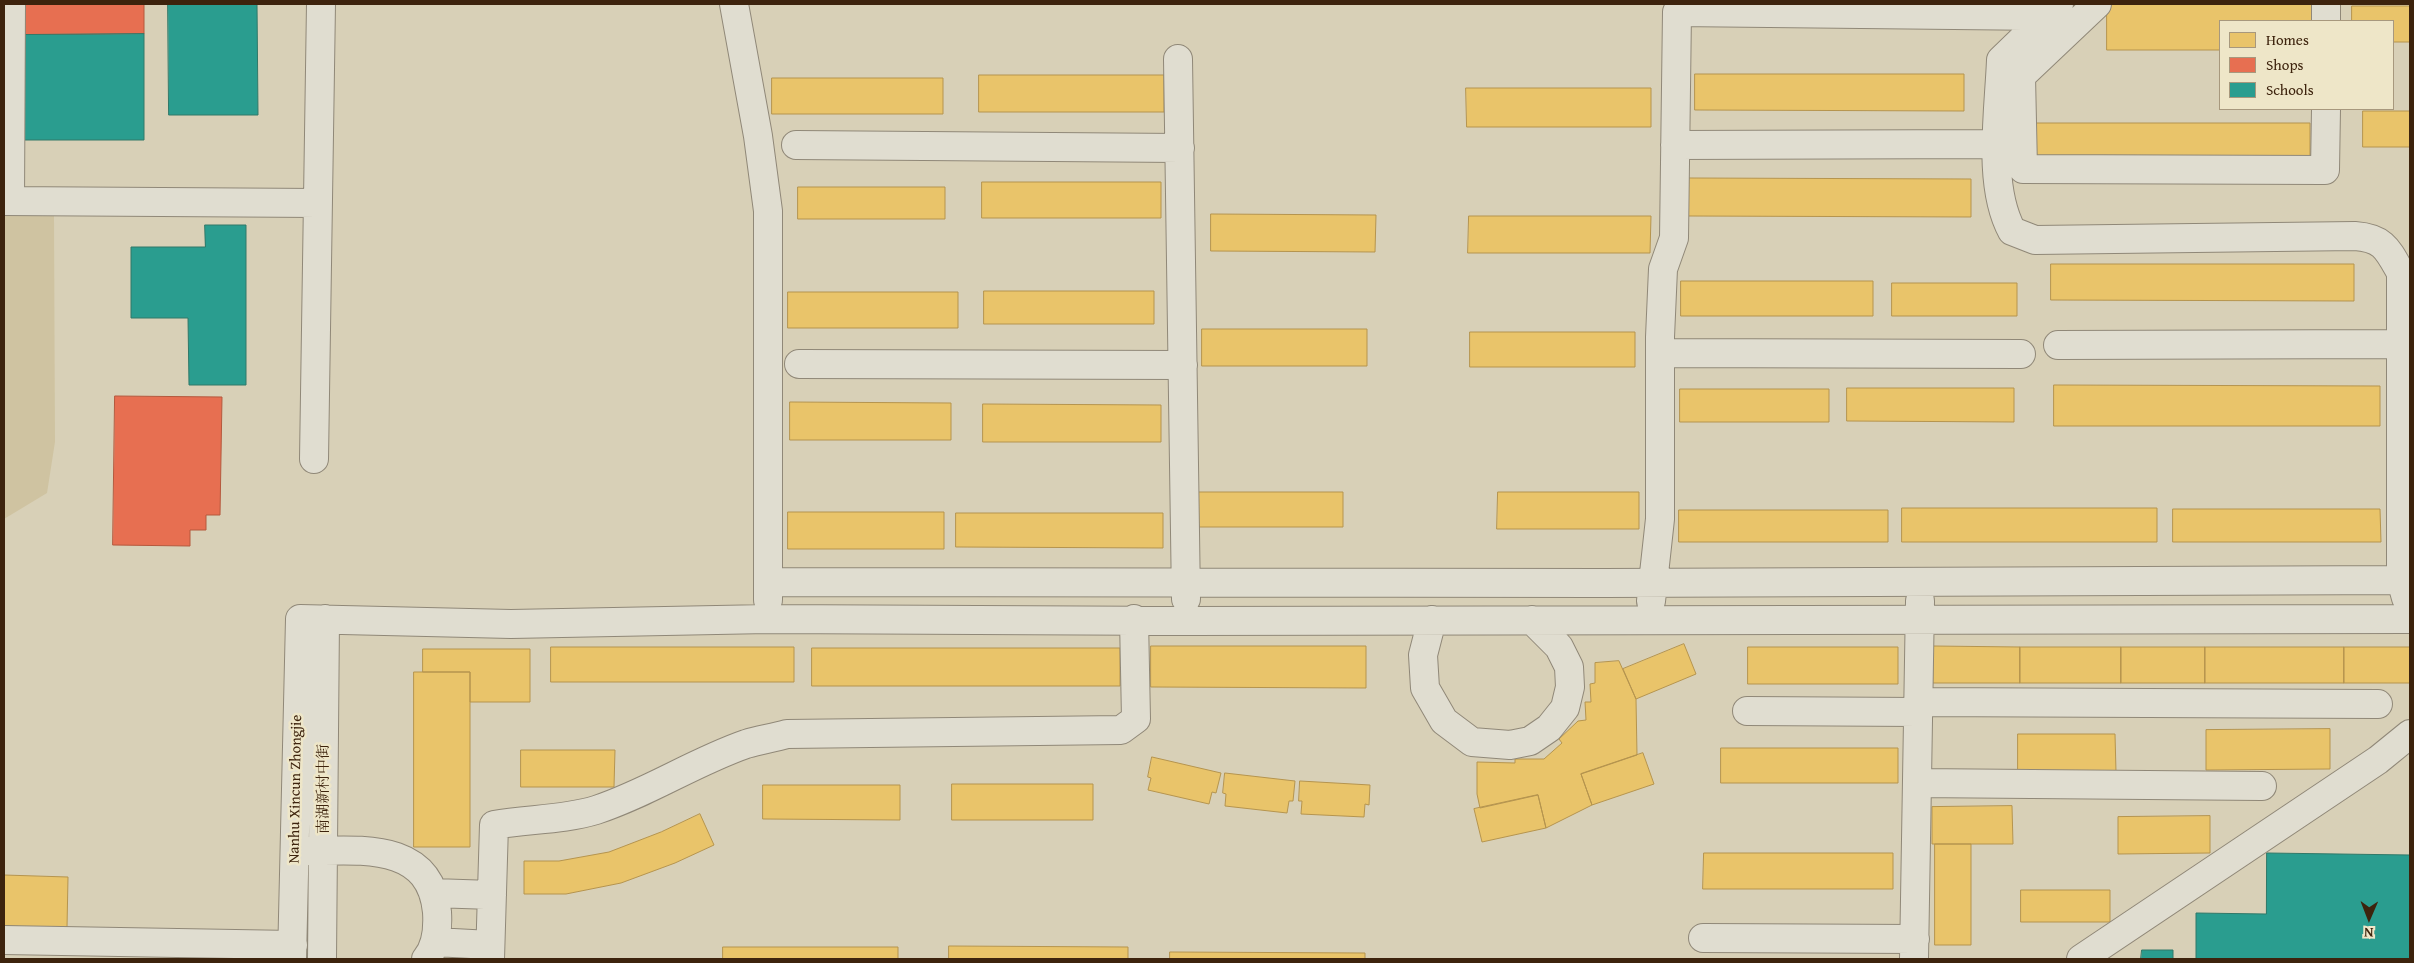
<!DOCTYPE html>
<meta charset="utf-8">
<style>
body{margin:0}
#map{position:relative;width:2414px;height:963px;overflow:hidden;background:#d8d0b7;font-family:"Gentium Book Plus",serif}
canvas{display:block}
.frame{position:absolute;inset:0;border:5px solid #3d230d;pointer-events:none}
.legend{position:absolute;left:2219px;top:20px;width:175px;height:90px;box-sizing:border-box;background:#eee6c8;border:1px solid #a7987d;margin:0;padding:6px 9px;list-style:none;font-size:15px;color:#3d230d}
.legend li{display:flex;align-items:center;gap:10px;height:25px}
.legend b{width:25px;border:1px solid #a7987d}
.north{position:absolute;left:2344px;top:893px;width:50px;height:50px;-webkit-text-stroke:4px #eee6c8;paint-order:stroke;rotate:181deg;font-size:14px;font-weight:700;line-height:20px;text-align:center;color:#3d230d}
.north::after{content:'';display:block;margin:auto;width:18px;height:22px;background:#3d230d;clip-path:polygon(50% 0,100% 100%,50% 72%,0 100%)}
</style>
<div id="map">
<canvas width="2414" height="963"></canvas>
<div class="frame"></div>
<ul class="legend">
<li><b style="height:14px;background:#e9c46a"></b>Homes</li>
<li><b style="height:14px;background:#e76f51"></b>Shops</li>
<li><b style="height:14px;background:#2a9d8f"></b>Schools</li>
</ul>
<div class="north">N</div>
</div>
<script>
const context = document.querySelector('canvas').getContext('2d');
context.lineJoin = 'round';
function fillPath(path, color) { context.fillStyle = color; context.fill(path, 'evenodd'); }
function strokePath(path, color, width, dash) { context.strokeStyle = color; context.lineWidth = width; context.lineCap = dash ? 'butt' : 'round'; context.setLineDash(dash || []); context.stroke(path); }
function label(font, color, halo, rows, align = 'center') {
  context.font = font + ' "Gentium Book Plus","Noto Serif SC",serif'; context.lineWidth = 5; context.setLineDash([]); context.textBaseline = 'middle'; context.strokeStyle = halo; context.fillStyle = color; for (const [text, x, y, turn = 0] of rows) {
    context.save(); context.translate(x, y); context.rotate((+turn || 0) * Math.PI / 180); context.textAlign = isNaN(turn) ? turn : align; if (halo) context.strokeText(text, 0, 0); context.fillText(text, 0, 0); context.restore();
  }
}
fillPath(new Path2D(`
 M 4,215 L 54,215 L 55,442 L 47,493 L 4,519 Z`), '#cfc3a1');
const homes = new Path2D(`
 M 2107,4 L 2312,4 L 2312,21 L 2220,21 L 2220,50 L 2107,50 Z
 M 2352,6 L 2410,6 L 2410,42 L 2393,42 L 2393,21 L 2352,21 Z
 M 1695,74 L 1964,74 L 1964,111 L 1695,110 Z
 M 979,75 L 1164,75 L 1164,112 L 979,112 Z
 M 772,78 L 943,78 L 943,114 L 772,114 Z
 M 1466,88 L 1651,88 L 1651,127 L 1467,127 Z
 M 2363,111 L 2410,111 L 2410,147 L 2363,147 Z
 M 2028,123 L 2310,123 L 2310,166 L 2028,166 Z
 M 1688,178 L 1971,179 L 1971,217 L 1688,216 Z
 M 982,182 L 1161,182 L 1161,218 L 982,218 Z
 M 798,187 L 945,187 L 945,219 L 798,219 Z
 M 1211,214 L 1376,215 L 1375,252 L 1211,251 Z
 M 1469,216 L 1651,216 L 1650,253 L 1468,253 Z
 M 2051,264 L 2354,264 L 2354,301 L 2051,300 Z
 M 1681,281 L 1873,281 L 1873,316 L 1681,316 Z
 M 1892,283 L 2017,283 L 2017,316 L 1892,316 Z
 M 984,291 L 1154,291 L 1154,324 L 984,324 Z
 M 788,292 L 958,292 L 958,328 L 788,328 Z
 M 1202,329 L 1367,329 L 1367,366 L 1202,366 Z
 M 1470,332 L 1635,332 L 1635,367 L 1470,367 Z
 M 2054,385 L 2380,386 L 2380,426 L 2054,426 Z
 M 1847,388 L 2014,388 L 2014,422 L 1847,421 Z
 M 1680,389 L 1829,389 L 1829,422 L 1680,422 Z
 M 790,402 L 951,403 L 951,440 L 790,440 Z
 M 983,404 L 1161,405 L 1161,442 L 983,442 Z
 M 1198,492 L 1343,492 L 1343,527 L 1198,527 Z
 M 1498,492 L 1639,492 L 1639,529 L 1497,529 Z
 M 1902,508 L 2157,508 L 2157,542 L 1902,542 Z
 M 2173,509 L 2380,509 L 2381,542 L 2173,542 Z
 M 1679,510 L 1888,510 L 1888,542 L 1679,542 Z
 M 788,512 L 944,512 L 944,549 L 788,549 Z
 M 956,513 L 1163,513 L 1163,548 L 956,547 Z
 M 1684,644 L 1696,674 L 1636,699 L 1623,669 Z
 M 1151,646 L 1366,646 L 1366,688 L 1151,687 Z
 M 1933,646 L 2020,647 L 2020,683 L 1933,683 Z
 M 551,647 L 794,647 L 794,682 L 551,682 Z
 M 1748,647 L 1898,647 L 1898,684 L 1748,684 Z
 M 2020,647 L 2121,647 L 2121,683 L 2020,683 Z
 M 2121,647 L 2205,647 L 2205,683 L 2121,683 Z
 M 2205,647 L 2344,647 L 2344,683 L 2205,683 Z
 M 2344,647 L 2410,647 L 2410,683 L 2344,683 Z
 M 812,648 L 1120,648 L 1120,686 L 812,686 Z
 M 423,649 L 530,649 L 530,702 L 470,702 L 470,672 L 423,672 Z
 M 1619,661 L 1636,699 L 1637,755 L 1581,774 L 1592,805 L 1546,828 L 1538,795 L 1480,808 L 1477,794 L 1477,762 L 1515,763 L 1515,759 L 1544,759 L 1562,743 L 1559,739 L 1578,721 L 1586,720 L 1585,702 L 1591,702 L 1590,684 L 1595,683 L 1595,663 Z
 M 414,672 L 470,672 L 470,847 L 414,847 Z
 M 2330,729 L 2330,769 L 2206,770 L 2206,730 Z
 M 2018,734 L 2115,734 L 2116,772 L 2018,773 Z
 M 1721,748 L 1898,748 L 1898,783 L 1721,783 Z
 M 521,750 L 615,750 L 614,787 L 521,787 Z
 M 1643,753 L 1654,784 L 1592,805 L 1581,774 Z
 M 1152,757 L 1221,773 L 1216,793 L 1212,792 L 1209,804 L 1148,790 L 1151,778 L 1148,777 Z
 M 1225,773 L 1295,781 L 1293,801 L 1289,801 L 1287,813 L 1225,806 L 1226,794 L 1223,793 Z
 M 1300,781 L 1370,785 L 1369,805 L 1365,804 L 1364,817 L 1301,814 L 1302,801 L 1299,801 Z
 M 952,784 L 1093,784 L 1093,820 L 952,820 Z
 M 763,785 L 900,785 L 900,820 L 763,819 Z
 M 1538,795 L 1546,828 L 1482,842 L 1474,809 Z
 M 2012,806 L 2013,844 L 1932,844 L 1932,807 Z
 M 700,814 L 714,845 L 675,863 L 621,883 L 566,894 L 524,894 L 524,861 L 559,861 L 609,852 L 661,832 Z
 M 2210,816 L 2210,853 L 2118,854 L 2118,817 Z
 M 1935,844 L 1971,844 L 1971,945 L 1935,945 Z
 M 1704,853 L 1893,853 L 1893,889 L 1703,889 Z
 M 4,875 L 68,877 L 67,928 L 4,926 Z
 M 2021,890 L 2110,890 L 2110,922 L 2021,922 Z
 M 949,946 L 1128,947 L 1128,959 L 949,959 Z
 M 723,947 L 898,947 L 898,959 L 723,959 Z
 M 1170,952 L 1365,953 L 1365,959 L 1170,959 Z`);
fillPath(homes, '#e9c46a');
strokePath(homes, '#b5944e', 1);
const shops = new Path2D(`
 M 18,4 L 144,4 L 144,34 L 18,35 Z
 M 115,396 L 222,397 L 220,515 L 206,515 L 206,530 L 190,530 L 190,546 L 113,545 Z`);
fillPath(shops, '#e76f51');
strokePath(shops, '#b4583d', 1);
const schools = new Path2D(`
 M 168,4 L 257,4 L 258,115 L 169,115 Z
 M 144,34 L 144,140 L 19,140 L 18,35 Z
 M 205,225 L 246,225 L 246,385 L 189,385 L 188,318 L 131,318 L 131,247 L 205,247 Z
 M 2267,853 L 2410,855 L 2410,959 L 2196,959 L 2196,913 L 2266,914 Z
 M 2142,950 L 2173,950 L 2173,959 L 2141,959 Z`);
fillPath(schools, '#2a9d8f');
strokePath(schools, '#307868', 1);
const minor = new Path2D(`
 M 734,4 L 758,136 L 768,211 L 768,600
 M 2059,4 L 2001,60 C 1999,112 1987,185 2012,231 L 2035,240 L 2355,236 C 2384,238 2388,250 2401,273 L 2401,580 L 2406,598
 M 2097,4 L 2021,76 L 2023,169 L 2325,170 L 2326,109
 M 2326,21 L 2326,4
 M 1178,59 L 1186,599
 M 796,145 L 1180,148
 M 1675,145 L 1998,144
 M 4,201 L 318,203
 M 10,201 L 11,4
 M 2058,345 L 2400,344
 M 1660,353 L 2021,354
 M 799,364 L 1183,365
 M 314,459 L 321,4
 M 768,582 L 1604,583 L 2410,580
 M 1651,601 L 1660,519 L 1660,337 L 1663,269 L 1674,238 L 1677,12 L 2046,16
 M 1432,620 L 1423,655 L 1425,688 L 1444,721 L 1472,742 L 1510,745 L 1530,741 L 1549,728 L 1565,708 L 1570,687 L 1569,667 L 1559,647 L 1532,620
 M 1918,702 L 2378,704
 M 1747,711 L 1918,712
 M 1917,783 L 2262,786
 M 305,851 C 357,851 430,840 437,912 C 438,928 437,946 426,959
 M 433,893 L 492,895
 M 1703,938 L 1915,939
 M 4,940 L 293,945
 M 435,942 L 490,945
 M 292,959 L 300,619 L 511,624 L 768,619 L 1186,621 L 2410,619
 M 322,959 L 325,619
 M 490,959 L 494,825 C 528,819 563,820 596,810 C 648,793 694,762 746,744 C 759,740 773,738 787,734 L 1121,730 L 1136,719 L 1134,619
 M 1914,959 L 1920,601
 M 2081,959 L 2378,760 L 2410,734`);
strokePath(minor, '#908878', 30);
strokePath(minor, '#e0ddd0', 28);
label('15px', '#3d230d', '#eee6c8', [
 ["Nanhu Xincun Zhongjie",296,789,-89],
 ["南湖新村中街",324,789,-90]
]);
</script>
